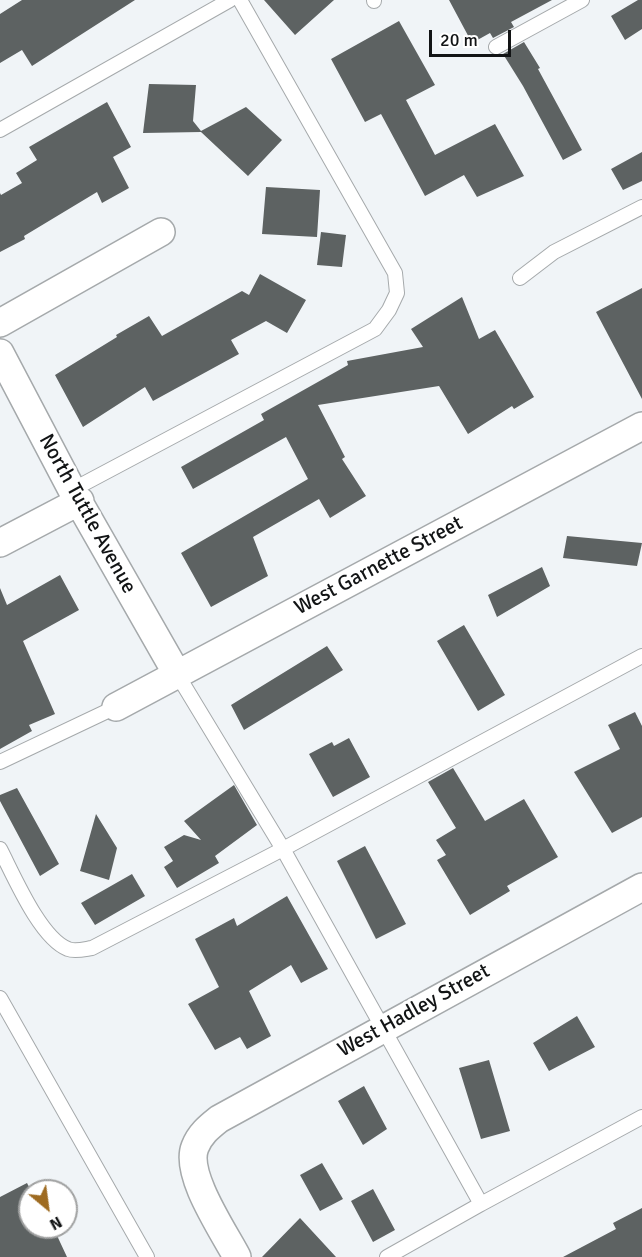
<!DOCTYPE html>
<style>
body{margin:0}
#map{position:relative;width:642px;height:1257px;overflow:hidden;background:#f0f4f7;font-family:Signika,sans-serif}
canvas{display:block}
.north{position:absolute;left:18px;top:1179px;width:60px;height:60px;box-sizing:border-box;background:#fff;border:2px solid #a0a1a1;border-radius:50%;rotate:151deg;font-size:16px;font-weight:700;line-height:24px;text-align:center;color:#121415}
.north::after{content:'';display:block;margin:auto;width:21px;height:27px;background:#9e6b21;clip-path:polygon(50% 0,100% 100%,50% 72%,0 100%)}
.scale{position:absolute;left:429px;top:30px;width:82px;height:27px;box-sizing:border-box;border:3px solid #121415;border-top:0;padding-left:8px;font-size:18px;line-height:21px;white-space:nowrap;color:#121415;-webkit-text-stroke:4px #fff;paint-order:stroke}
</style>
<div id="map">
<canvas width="642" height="1257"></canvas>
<div class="north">N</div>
<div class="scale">20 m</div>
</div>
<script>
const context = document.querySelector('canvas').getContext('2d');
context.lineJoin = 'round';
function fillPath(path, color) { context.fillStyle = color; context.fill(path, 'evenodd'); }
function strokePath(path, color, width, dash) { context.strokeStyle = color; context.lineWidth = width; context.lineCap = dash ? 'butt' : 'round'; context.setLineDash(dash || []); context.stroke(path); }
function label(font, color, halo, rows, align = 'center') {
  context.font = font + ' Signika,sans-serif'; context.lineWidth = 6; context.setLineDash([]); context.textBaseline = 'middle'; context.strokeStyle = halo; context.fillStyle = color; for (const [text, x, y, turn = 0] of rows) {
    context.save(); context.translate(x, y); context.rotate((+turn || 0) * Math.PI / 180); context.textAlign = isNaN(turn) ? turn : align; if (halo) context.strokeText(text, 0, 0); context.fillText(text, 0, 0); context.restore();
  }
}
fillPath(new Path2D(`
 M 22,0 L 135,0 L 32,66 L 22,50 L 0,63 L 0,14 Z
 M 264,0 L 334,0 L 295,35 Z
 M 449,0 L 552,0 L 511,22 L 514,27 L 493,38 L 490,33 L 472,43 Z
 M 638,0 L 642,0 L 642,29 L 625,40 L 611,16 Z
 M 399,21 L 435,85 L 406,100 L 435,155 L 495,124 L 524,176 L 477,197 L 464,175 L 425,196 L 381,114 L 365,122 L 331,59 Z
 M 524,42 L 540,68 L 538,69 L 582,150 L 563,160 L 523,86 L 503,54 Z
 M 149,84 L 196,85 L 193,121 L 201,131 L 246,107 L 282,140 L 248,176 L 201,132 L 143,133 Z
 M 107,102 L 131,147 L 113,157 L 129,188 L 102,203 L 97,192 L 24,236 L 25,239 L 0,252 L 0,193 L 1,195 L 22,183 L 16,173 L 37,160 L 29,147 Z
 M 642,152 L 642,181 L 623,190 L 611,169 Z
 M 266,187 L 320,190 L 317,237 L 262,234 Z
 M 321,232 L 346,235 L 342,267 L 317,265 Z
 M 260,274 L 306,300 L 287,333 L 266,321 L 231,340 L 239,354 L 153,401 L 145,387 L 83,427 L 55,375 L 117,337 L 116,335 L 149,316 L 162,336 L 242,291 L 249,295 Z
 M 642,288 L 642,399 L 596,312 Z
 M 462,297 L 479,339 L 495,330 L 534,397 L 514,409 L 512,406 L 468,434 L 439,386 L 318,405 L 345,457 L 342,459 L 366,496 L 330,518 L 319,499 L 253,537 L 268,576 L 211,607 L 181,553 L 308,479 L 286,437 L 193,489 L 181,467 L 264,420 L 261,414 L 348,365 L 347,361 L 423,347 L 411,329 Z
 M 567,536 L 642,543 L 637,566 L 563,558 Z
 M 542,567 L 550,586 L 497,617 L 488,595 Z
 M 60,575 L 79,610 L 23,641 L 55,714 L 29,725 L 32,731 L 0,749 L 0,588 L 7,605 Z
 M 464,625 L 505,695 L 478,711 L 437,641 Z
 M 327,646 L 343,670 L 244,730 L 231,705 Z
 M 635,712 L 642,726 L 642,817 L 612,833 L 574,772 L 620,749 L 608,725 Z
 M 349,738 L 370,777 L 333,797 L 309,754 L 332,742 L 334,746 Z
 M 453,768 L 485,821 L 524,799 L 558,857 L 507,886 L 510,891 L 470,915 L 437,860 L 446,855 L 436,840 L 456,828 L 428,782 Z
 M 234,785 L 257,825 L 215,856 L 219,863 L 177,888 L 164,867 L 173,861 L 164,847 L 184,835 L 201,840 L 184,821 Z
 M 17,788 L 59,864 L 40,876 L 0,801 L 0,795 Z
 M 96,814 L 117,848 L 109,880 L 80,871 Z
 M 365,846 L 406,924 L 376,939 L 337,861 Z
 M 132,874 L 145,896 L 95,925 L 81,903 Z
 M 287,896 L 328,969 L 301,983 L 291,965 L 249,991 L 271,1036 L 247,1049 L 240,1037 L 215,1050 L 188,1004 L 219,987 L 195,939 L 234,918 L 237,926 Z
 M 577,1016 L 595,1047 L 549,1071 L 533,1043 Z
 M 489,1060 L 510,1131 L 481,1139 L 459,1068 Z
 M 364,1086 L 387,1129 L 363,1145 L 338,1101 Z
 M 322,1163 L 343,1199 L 320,1211 L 300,1175 Z
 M 27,1183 L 31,1191 L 30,1227 L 53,1227 L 67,1257 L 0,1257 L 0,1197 Z
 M 373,1189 L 395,1230 L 373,1242 L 351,1201 Z
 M 642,1208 L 642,1257 L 563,1257 L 616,1229 L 613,1223 Z
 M 300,1218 L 336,1257 L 262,1257 Z`), '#5d6262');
const lane = new Path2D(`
 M 374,0 L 374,1
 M 496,47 L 582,0
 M 0,130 L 230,0
 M 520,278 L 554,252 L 642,207
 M 72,490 L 375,329 L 389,310 L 397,293 L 395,273 L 240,0
 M 177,674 L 283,849 L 481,1204 L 642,1117
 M 0,762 L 116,707
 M 0,849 C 14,876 40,938 68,949 C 75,952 85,949 92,948 L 283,849 L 642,656
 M 0,998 L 147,1257
 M 387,1257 L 481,1204`);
const street = new Path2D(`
 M 0,323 L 161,232
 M 0,353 L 72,490 L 177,674
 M 0,543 L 80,501
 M 116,707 L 642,426
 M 237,1257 C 224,1232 184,1174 195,1147 C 200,1134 209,1127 219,1119 L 642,887`);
strokePath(lane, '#a5a9ab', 16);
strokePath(street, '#a5a9ab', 30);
strokePath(lane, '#fff', 14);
strokePath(street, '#fff', 27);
label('21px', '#121415', '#fff', [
 ["North Tuttle Avenue",87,514,61],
 ["West Garnette Street",379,566,-28],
 ["West Hadley Street",414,1011,-29]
]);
</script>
